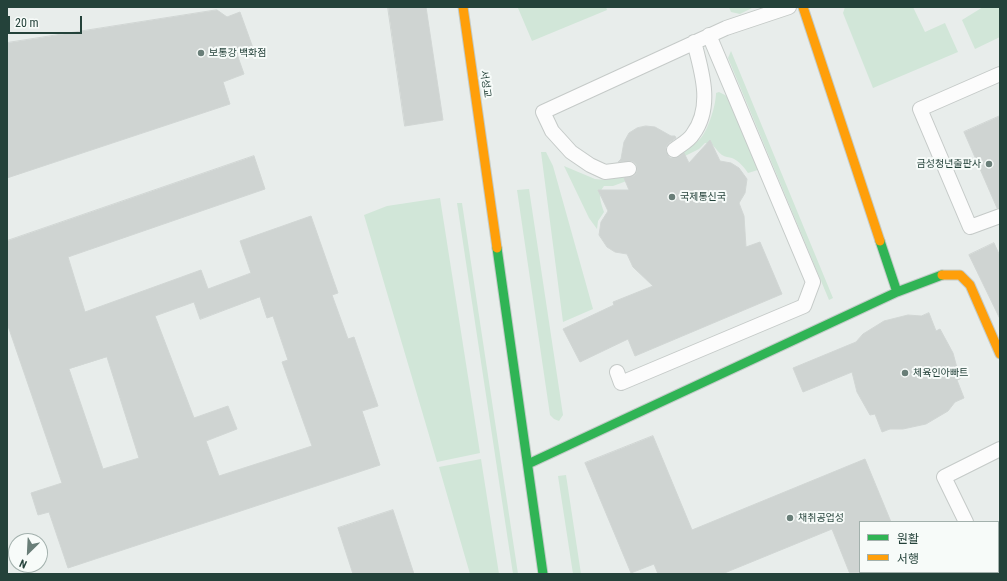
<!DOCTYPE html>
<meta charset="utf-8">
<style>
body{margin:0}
#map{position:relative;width:1007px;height:581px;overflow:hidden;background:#e8edeb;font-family:"Roboto Condensed","Noto Sans KR",sans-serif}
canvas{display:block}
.frame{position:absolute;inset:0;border:8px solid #24423a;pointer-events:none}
.legend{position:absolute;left:859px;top:521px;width:140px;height:52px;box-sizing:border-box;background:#f7fbf9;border:1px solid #a3b1ad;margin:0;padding:5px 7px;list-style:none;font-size:12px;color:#24423a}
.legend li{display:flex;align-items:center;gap:8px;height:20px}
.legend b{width:20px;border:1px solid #a3b1ad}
.north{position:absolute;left:8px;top:533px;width:40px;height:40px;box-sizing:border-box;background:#f7fbf9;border:1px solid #a3b1ad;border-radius:50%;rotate:204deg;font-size:11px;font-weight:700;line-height:16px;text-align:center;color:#24423a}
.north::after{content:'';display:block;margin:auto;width:14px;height:18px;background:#697e78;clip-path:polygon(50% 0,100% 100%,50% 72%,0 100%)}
.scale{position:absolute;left:8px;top:16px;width:74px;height:18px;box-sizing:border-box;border:2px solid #24423a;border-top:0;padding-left:5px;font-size:12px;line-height:14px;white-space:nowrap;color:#24423a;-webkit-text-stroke:3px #f7fbf9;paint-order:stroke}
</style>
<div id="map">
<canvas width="1007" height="581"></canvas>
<div class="frame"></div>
<ul class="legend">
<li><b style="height:5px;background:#30b455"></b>원활</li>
<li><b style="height:5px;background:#ff9f0a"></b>서행</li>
</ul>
<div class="north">N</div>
<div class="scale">20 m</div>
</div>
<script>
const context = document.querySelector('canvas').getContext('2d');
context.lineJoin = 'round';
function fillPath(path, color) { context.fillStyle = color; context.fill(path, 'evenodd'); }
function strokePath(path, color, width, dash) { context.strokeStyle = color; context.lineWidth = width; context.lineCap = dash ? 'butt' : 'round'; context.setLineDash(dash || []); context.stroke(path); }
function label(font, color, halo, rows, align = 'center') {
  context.font = font + ' "Roboto Condensed","Noto Sans KR",sans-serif'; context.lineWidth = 4; context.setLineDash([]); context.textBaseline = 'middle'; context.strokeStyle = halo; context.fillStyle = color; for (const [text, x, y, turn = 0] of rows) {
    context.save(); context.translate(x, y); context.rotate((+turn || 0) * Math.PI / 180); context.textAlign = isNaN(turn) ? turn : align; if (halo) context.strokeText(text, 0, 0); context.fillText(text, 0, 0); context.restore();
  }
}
fillPath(new Path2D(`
 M 519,7 L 606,7 L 607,10 L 532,41 L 518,8 Z
 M 729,7 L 754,7 L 740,14 L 731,12 Z
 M 845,7 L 913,7 L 925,32 L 945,23 L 958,52 L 873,88 L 843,13 Z
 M 983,7 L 1000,7 L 1000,37 L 975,49 L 962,20 Z
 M 731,51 L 833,298 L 829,300 L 728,58 Z
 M 719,92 L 725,95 L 733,103 L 761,169 L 748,173 C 744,167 739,161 732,158 C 729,157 725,157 722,155 C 715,150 715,143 705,143 L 699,149 L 681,158 L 679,154 C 686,149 694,145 700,139 C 708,131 716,105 716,93 Z
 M 541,152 L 546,152 L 553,166 L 593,309 L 563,322 Z
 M 564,166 L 595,179 L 605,180 L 629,175 L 632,179 L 613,186 L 604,186 C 597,194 601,203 604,212 L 598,221 L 597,229 L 589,218 Z
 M 529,189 L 563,415 L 559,421 L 554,419 L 550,415 L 517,190 Z
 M 440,198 L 480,453 L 437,462 L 364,215 L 387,206 Z
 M 457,203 L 462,203 L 518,574 L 513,574 Z
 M 481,459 L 499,574 L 470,574 L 439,467 Z
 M 566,475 L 581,574 L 573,574 L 558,476 Z`), '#d1e6d8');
const building = new Path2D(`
 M 388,7 L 426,7 L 443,120 L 405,126 Z
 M 217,10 L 227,17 L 240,12 L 253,48 L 237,54 L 244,74 L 223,82 L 230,104 L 7,178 L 7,43 Z
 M 1000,116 L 1000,208 L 997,208 L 964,132 Z
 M 646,126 L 655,127 L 671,136 L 675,136 L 676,138 L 669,143 L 666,147 L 666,152 L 670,158 L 676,158 L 684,153 L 689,163 L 710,140 L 720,161 L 731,163 L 739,168 L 747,179 L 745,193 L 739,203 L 744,216 L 746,247 L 760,242 L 782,294 L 635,356 L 628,339 L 580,362 L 563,329 L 614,305 L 613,302 L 653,286 L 633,267 L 627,254 L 615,252 L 607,247 L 599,235 L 601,222 L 608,211 L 598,190 L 629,190 L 624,178 L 634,176 L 637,172 L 637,168 L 636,164 L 632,161 L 618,162 L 621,159 L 624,142 L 629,133 L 637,128 Z
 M 254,156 L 265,189 L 68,257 L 85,312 L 201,270 L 208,289 L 251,273 L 240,241 L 311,216 L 338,293 L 332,295 L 348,339 L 354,337 L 378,406 L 362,411 L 380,465 L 68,568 L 49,512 L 38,515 L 31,493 L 62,483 L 7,323 L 7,241 ZM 260,297 L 267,318 L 273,316 L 288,360 L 282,362 L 312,446 L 219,476 L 206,441 L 237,429 L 228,406 L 194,418 L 155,316 L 194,302 L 200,319 ZM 107,357 L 139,458 L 103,469 L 69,369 Z
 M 994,243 L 1000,256 L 1000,319 L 969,255 Z
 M 929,313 L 936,331 L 940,329 L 953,353 L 960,379 L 957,380 L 964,398 L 955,402 L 948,411 L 926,424 L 903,429 L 890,429 L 882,432 L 875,414 L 870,415 L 857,392 L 852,372 L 803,392 L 793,368 L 856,342 L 863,334 L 884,321 L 908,315 L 921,316 Z
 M 653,436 L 692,530 L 865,459 L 891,522 L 860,522 L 860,574 L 850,574 L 832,529 L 722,574 L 658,574 L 654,564 L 631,573 L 585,463 Z
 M 393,510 L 414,574 L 353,574 L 338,528 Z`);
fillPath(building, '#cfd4d2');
strokePath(building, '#d1d6d4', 1);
const lane = new Path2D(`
 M 1000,74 L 920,109 L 970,227 L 1000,216
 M 674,150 C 680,145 689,141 693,134 C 713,107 702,72 694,42
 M 629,169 L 605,172 L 590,165 L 571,152 L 552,131 L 543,112 L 726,28 L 789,7
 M 617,372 L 621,383 L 804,306 L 813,282 L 709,35
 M 966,522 L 944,477 L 1000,449
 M 990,572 L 991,574`);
const fast = new Path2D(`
 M 880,241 L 897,292
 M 497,248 L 543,574
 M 528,464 L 897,292 L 942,275`);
const slow = new Path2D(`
 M 463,7 L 497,248
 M 803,7 L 880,241
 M 942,275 L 960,275 L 970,285 L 1000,354`);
strokePath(lane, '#c5cac8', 16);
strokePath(fast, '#c3cbc8', 11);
strokePath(slow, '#c3cbc8', 11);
strokePath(lane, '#fcfcfc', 14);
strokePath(fast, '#30b455', 9);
strokePath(slow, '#ff9f0a', 9);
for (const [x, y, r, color] of [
 [201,53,4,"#697e78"],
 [989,164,4,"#697e78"],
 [672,197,4,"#697e78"],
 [905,373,4,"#697e78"],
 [790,518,4,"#697e78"]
]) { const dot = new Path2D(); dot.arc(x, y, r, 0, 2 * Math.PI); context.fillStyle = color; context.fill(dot); strokePath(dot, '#f7fbf9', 1.5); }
label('10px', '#24423a', '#f7fbf9', [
 ["보통강 백화점",209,53],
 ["금성청년출판사",981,164,"right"],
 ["국제통신국",680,197],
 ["체육인아빠트",913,373],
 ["채취공업성",798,518]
], 'left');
label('10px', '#24423a', '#f7fbf9', [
 ["서성교",485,84,82]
]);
</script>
